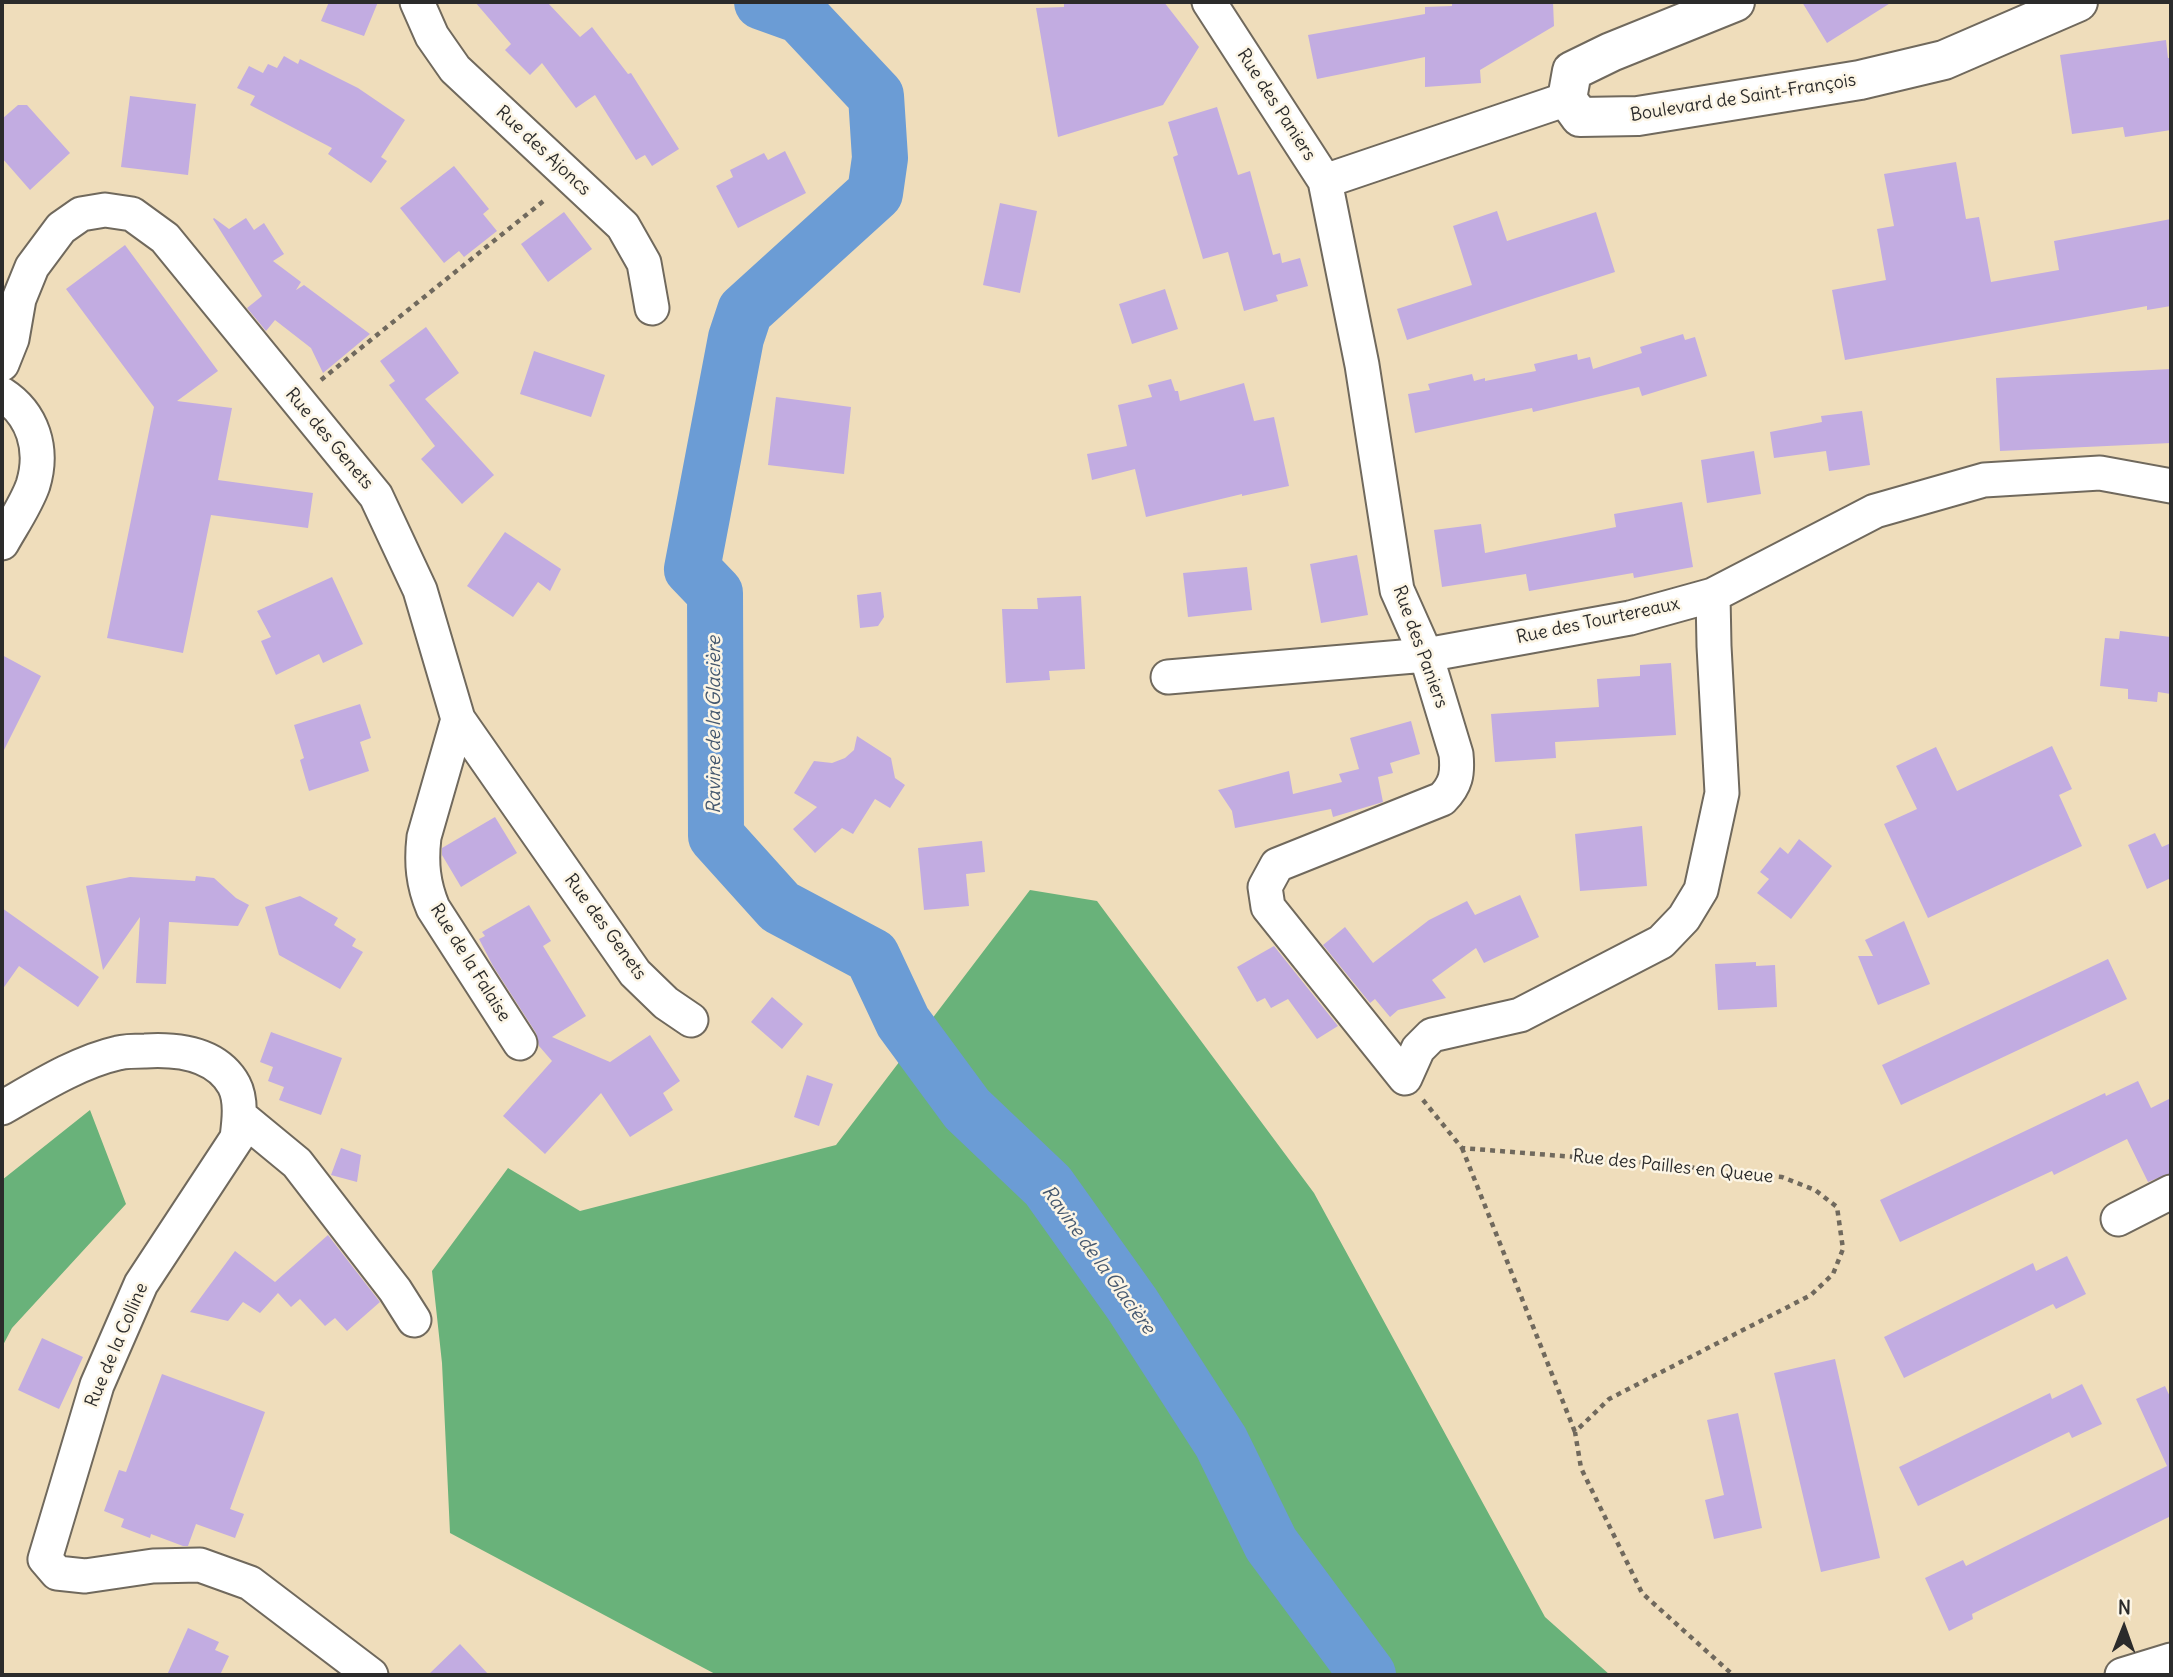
<!DOCTYPE html>
<meta charset="utf-8">
<style>
body{margin:0}
#map{position:relative;width:2173px;height:1677px;overflow:hidden;background:#efddbb;font-family:Delius,sans-serif}
canvas{display:block}
.frame{position:absolute;inset:0;border:4px solid #2b2b2b;pointer-events:none}
.north{position:absolute;left:2089px;top:1593px;width:70px;height:70px;-webkit-text-stroke:5px #fcf5e5;paint-order:stroke;rotate:1deg;font-size:19px;font-weight:700;line-height:28px;text-align:center;color:#2b2b2b}
.north::after{content:'';display:block;margin:auto;width:24px;height:32px;background:#2b2b2b;clip-path:polygon(50% 0,100% 100%,50% 72%,0 100%)}
</style>
<div id="map">
<canvas width="2173" height="1677"></canvas>
<div class="frame"></div>
<div class="north">N</div>
</div>
<script>
const context = document.querySelector('canvas').getContext('2d');
context.lineJoin = 'round';
function fillPath(path, color) { context.fillStyle = color; context.fill(path, 'evenodd'); }
function strokePath(path, color, width, dash) { context.strokeStyle = color; context.lineWidth = width; context.lineCap = dash ? 'butt' : 'round'; context.setLineDash(dash || []); context.stroke(path); }
function label(font, color, halo, rows, align = 'center') {
  context.font = font + ' Delius,sans-serif'; context.lineWidth = 5; context.setLineDash([]); context.textBaseline = 'middle'; context.strokeStyle = halo; context.fillStyle = color; for (const [text, x, y, turn = 0] of rows) {
    context.save(); context.translate(x, y); context.rotate((+turn || 0) * Math.PI / 180); context.textAlign = isNaN(turn) ? turn : align; if (halo) context.strokeText(text, 0, 0); context.fillText(text, 0, 0); context.restore();
  }
}
fillPath(new Path2D(`
 M 1030,890 L 1097,901 L 1314,1193 L 1545,1617 L 1610,1675 L 717,1675 L 450,1533 L 442,1363 L 432,1271 L 508,1168 L 580,1211 L 836,1145 Z
 M 90,1110 L 126,1204 L 12,1328 L 2,1347 L 2,1180 Z`), '#69b27a');
strokePath(new Path2D(`
 M 762,2 L 801,16 L 876,96 L 880,158 L 875,193 L 745,311 L 736,338 L 692,569 L 715,593 L 716,836 L 780,907 L 872,956 L 903,1022 L 967,1109 L 1048,1186 L 1132,1304 L 1221,1442 L 1271,1544 L 1368,1675`), '#6b9cd5', 56);
fillPath(new Path2D(`
 M 329,2 L 378,2 L 364,36 L 321,21 Z
 M 475,2 L 547,2 L 580,37 L 592,27 L 628,74 L 631,73 L 679,149 L 652,166 L 645,155 L 636,160 L 595,95 L 576,108 L 542,63 L 530,75 L 505,50 L 511,44 Z
 M 1064,2 L 1164,2 L 1199,47 L 1163,105 L 1058,137 L 1036,8 L 1064,7 Z
 M 1452,2 L 1553,2 L 1554,26 L 1480,70 L 1481,83 L 1425,87 L 1425,57 L 1317,79 L 1308,35 L 1425,14 L 1425,7 L 1452,6 Z
 M 1802,2 L 1892,2 L 1827,43 Z
 M 2166,40 L 2168,58 L 2171,58 L 2171,130 L 2125,137 L 2123,127 L 2072,134 L 2060,55 Z
 M 284,56 L 298,64 L 300,59 L 358,88 L 405,120 L 381,157 L 387,161 L 371,183 L 328,154 L 332,148 L 250,105 L 255,96 L 237,88 L 249,66 L 263,73 L 268,64 L 277,68 Z
 M 130,96 L 196,104 L 188,175 L 121,167 Z
 M 18,105 L 27,105 L 70,153 L 30,190 L 2,158 L 2,119 Z
 M 1217,107 L 1238,175 L 1250,171 L 1273,255 L 1280,253 L 1282,263 L 1300,258 L 1308,286 L 1276,295 L 1278,301 L 1244,311 L 1228,252 L 1203,259 L 1173,157 L 1178,155 L 1168,122 Z
 M 785,151 L 806,193 L 738,228 L 716,186 L 733,177 L 730,170 L 764,153 L 768,160 Z
 M 1956,162 L 1966,219 L 1979,217 L 1991,282 L 2059,270 L 2054,241 L 2171,219 L 2171,306 L 2147,310 L 2147,306 L 1845,360 L 1832,290 L 1886,280 L 1877,229 L 1894,226 L 1884,174 Z
 M 454,166 L 489,209 L 483,214 L 497,231 L 464,257 L 459,251 L 444,263 L 400,208 Z
 M 1000,203 L 1037,211 L 1020,293 L 983,285 Z
 M 1497,211 L 1507,241 L 1596,212 L 1615,272 L 1407,340 L 1397,309 L 1472,285 L 1453,226 Z
 M 564,212 L 592,249 L 548,282 L 521,244 Z
 M 214,218 L 229,229 L 246,218 L 254,230 L 264,223 L 284,254 L 273,261 L 301,282 L 296,290 L 304,285 L 370,334 L 323,373 L 311,348 L 275,320 L 266,331 L 247,308 L 262,296 L 213,219 Z
 M 125,245 L 218,371 L 177,401 L 232,408 L 218,480 L 313,493 L 308,528 L 211,515 L 183,653 L 107,638 L 154,407 L 66,289 Z
 M 1165,289 L 1178,329 L 1132,344 L 1119,304 Z
 M 426,327 L 459,373 L 425,399 L 494,475 L 462,504 L 421,459 L 435,446 L 389,385 L 395,381 L 380,361 Z
 M 1683,334 L 1685,340 L 1695,337 L 1707,376 L 1642,396 L 1639,387 L 1533,412 L 1532,408 L 1415,433 L 1408,394 L 1430,390 L 1428,384 L 1472,374 L 1474,381 L 1485,378 L 1485,381 L 1536,371 L 1534,364 L 1577,354 L 1578,360 L 1590,357 L 1593,369 L 1642,353 L 1640,347 Z
 M 534,351 L 605,375 L 591,417 L 520,394 Z
 M 2171,369 L 2171,443 L 2000,451 L 1996,378 Z
 M 1171,379 L 1175,391 L 1178,391 L 1180,401 L 1244,383 L 1254,421 L 1274,417 L 1289,486 L 1242,496 L 1242,494 L 1146,517 L 1135,469 L 1092,480 L 1087,454 L 1127,446 L 1118,405 L 1152,397 L 1148,385 Z
 M 776,397 L 851,407 L 844,474 L 768,465 Z
 M 1862,411 L 1870,465 L 1829,471 L 1826,451 L 1774,458 L 1770,432 L 1822,422 L 1821,416 Z
 M 1754,451 L 1761,494 L 1707,503 L 1701,460 Z
 M 1682,502 L 1693,567 L 1634,578 L 1633,573 L 1529,591 L 1526,574 L 1442,587 L 1434,530 L 1481,524 L 1485,553 L 1616,527 L 1614,514 Z
 M 505,532 L 561,569 L 550,591 L 538,582 L 513,617 L 467,586 Z
 M 1357,555 L 1368,615 L 1321,623 L 1310,564 Z
 M 1247,567 L 1252,610 L 1188,617 L 1183,573 Z
 M 332,577 L 363,644 L 323,663 L 319,654 L 276,675 L 261,641 L 271,637 L 257,611 Z
 M 881,592 L 884,617 L 878,626 L 860,628 L 857,595 Z
 M 1081,596 L 1085,669 L 1049,671 L 1050,680 L 1006,683 L 1002,609 L 1038,609 L 1037,598 Z
 M 2120,631 L 2171,637 L 2171,694 L 2158,692 L 2157,702 L 2128,699 L 2128,689 L 2100,686 L 2105,638 L 2119,639 Z
 M 2,655 L 41,676 L 2,754 Z
 M 1671,663 L 1676,735 L 1555,742 L 1556,758 L 1495,762 L 1491,714 L 1599,707 L 1597,679 L 1640,676 L 1640,665 Z
 M 360,704 L 371,738 L 360,742 L 369,771 L 309,791 L 300,760 L 304,758 L 294,725 Z
 M 1411,721 L 1420,754 L 1390,763 L 1393,773 L 1378,777 L 1383,802 L 1333,817 L 1331,809 L 1235,828 L 1232,811 L 1218,790 L 1289,771 L 1293,794 L 1342,782 L 1339,774 L 1359,769 L 1350,738 Z
 M 857,736 L 891,758 L 895,778 L 905,785 L 890,808 L 875,799 L 853,834 L 842,828 L 815,853 L 793,829 L 817,807 L 794,793 L 814,761 L 832,763 L 845,758 L 854,750 Z
 M 2052,746 L 2072,789 L 2059,795 L 2082,846 L 1928,918 L 1884,824 L 1917,809 L 1896,766 L 1936,747 L 1957,791 Z
 M 495,817 L 517,853 L 461,887 L 442,855 L 442,848 Z
 M 1642,826 L 1647,886 L 1580,891 L 1575,834 Z
 M 2155,833 L 2162,847 L 2171,843 L 2171,878 L 2147,889 L 2128,845 Z
 M 1799,839 L 1832,866 L 1791,919 L 1757,893 L 1769,879 L 1760,872 L 1780,847 L 1788,854 Z
 M 982,841 L 985,872 L 966,874 L 969,906 L 924,910 L 918,848 Z
 M 196,876 L 214,878 L 236,898 L 249,905 L 238,926 L 169,922 L 166,984 L 136,983 L 140,917 L 103,970 L 86,886 L 130,877 L 195,881 Z
 M 1520,895 L 1539,937 L 1484,963 L 1476,948 L 1432,980 L 1446,998 L 1398,1010 L 1390,1017 L 1375,999 L 1370,1003 L 1323,945 L 1345,927 L 1373,963 L 1429,920 L 1467,901 L 1475,915 Z
 M 300,896 L 338,918 L 334,925 L 356,939 L 352,946 L 363,952 L 340,989 L 279,955 L 265,907 Z
 M 529,905 L 551,941 L 543,946 L 586,1016 L 552,1037 L 610,1062 L 650,1035 L 680,1081 L 663,1093 L 673,1110 L 630,1137 L 601,1093 L 545,1154 L 503,1116 L 552,1061 L 539,1046 L 536,1033 L 493,966 L 479,939 L 485,936 L 482,932 Z
 M 2,908 L 99,977 L 78,1007 L 19,966 L 2,990 Z
 M 1904,921 L 1930,984 L 1878,1005 L 1858,956 L 1873,956 L 1865,940 Z
 M 1274,946 L 1338,1026 L 1317,1039 L 1288,999 L 1271,1008 L 1265,998 L 1257,1002 L 1237,967 Z
 M 2108,959 L 2127,999 L 1901,1105 L 1882,1065 Z
 M 1756,962 L 1756,966 L 1775,965 L 1777,1007 L 1718,1010 L 1715,964 Z
 M 772,997 L 803,1024 L 782,1049 L 751,1022 Z
 M 271,1032 L 342,1058 L 321,1115 L 279,1100 L 284,1087 L 268,1081 L 273,1067 L 260,1062 Z
 M 807,1075 L 833,1084 L 819,1126 L 794,1117 Z
 M 2138,1081 L 2151,1108 L 2171,1098 L 2171,1173 L 2148,1182 L 2127,1139 L 2054,1175 L 2052,1171 L 1900,1242 L 1880,1200 L 2105,1093 L 2106,1096 Z
 M 341,1148 L 361,1155 L 357,1182 L 331,1175 Z
 M 328,1235 L 380,1302 L 347,1331 L 335,1318 L 325,1326 L 300,1299 L 291,1307 L 278,1293 L 260,1313 L 243,1302 L 228,1321 L 190,1312 L 235,1251 L 275,1282 Z
 M 2067,1256 L 2086,1294 L 2056,1309 L 2053,1304 L 1904,1378 L 1884,1337 L 2033,1263 L 2036,1271 Z
 M 42,1338 L 83,1357 L 59,1409 L 18,1390 Z
 M 1835,1359 L 1880,1558 L 1821,1572 L 1774,1373 Z
 M 162,1374 L 265,1412 L 230,1509 L 244,1514 L 235,1538 L 196,1524 L 188,1546 L 183,1546 L 151,1534 L 150,1538 L 121,1527 L 124,1519 L 104,1511 L 119,1470 L 126,1472 Z
 M 2082,1384 L 2102,1424 L 2072,1438 L 2069,1432 L 1918,1506 L 1899,1467 L 2050,1393 L 2052,1399 Z
 M 2165,1386 L 2171,1399 L 2171,1516 L 1972,1614 L 1973,1619 L 1949,1631 L 1925,1578 L 1963,1560 L 1966,1566 L 2167,1466 L 2136,1399 Z
 M 1738,1413 L 1762,1528 L 1714,1539 L 1705,1500 L 1724,1495 L 1707,1420 Z
 M 188,1628 L 219,1642 L 215,1650 L 229,1656 L 220,1675 L 167,1675 Z
 M 460,1644 L 489,1675 L 428,1675 Z`), '#c2ace1');
const minor = new Path2D(`
 M 417,2 L 432,36 L 455,69 L 623,226 L 644,263 L 652,308
 M 1209,2 L 1325,181 L 1362,365 L 1397,590 L 1426,655 L 1456,754 C 1458,774 1456,785 1442,799 L 1277,865 L 1265,887 L 1268,907 L 1405,1078 L 1418,1049 L 1432,1035 L 1520,1015 L 1661,942 L 1684,918 L 1701,890 L 1722,793 L 1714,646 L 1713,595
 M 1325,181 L 1567,99
 M 2,364 L 12,339 L 19,299 L 32,267 L 61,228 L 81,214 L 105,210 L 132,214 L 165,238 L 376,496 L 420,590 L 458,719 L 635,973 L 666,1003 L 691,1020
 M 2,394 C 33,414 44,449 33,485 C 26,505 12,525 2,543
 M 1168,677 L 1426,655 L 1630,618 L 1713,595 L 1875,511 L 1984,480 L 2100,473 L 2171,486
 M 458,719 L 424,837 C 421,863 423,884 433,908 L 520,1043
 M 2,1108 C 37,1088 78,1062 118,1053 C 126,1051 136,1051 145,1051 C 178,1049 216,1053 234,1085 C 242,1100 239,1122 237,1138 L 141,1284 L 97,1385 L 45,1559 L 57,1573 L 85,1576 L 153,1566 L 200,1565 L 250,1583 L 371,1675
 M 240,1116 L 297,1163 L 395,1290 L 414,1320
 M 2118,1219 L 2171,1192
 M 2122,1675 L 2171,1660`);
const major = new Path2D(`
 M 1735,2 L 1611,52 L 1572,71 L 1567,99 L 1580,117 L 1638,116 L 1860,80 L 1944,60 L 2078,2`);
strokePath(minor, '#70695d', 37);
strokePath(major, '#70695d', 42);
strokePath(new Path2D(`
 M 321,380 L 546,199
 M 1423,1100 L 1462,1148 L 1650,1163 L 1782,1177 L 1815,1190 L 1837,1207 L 1843,1249 L 1833,1274 L 1811,1295 L 1609,1399 L 1575,1432 L 1581,1468 L 1642,1593 L 1733,1675
 M 1462,1148 L 1575,1432`), '#70695d', 4.5, [5, 5]);
strokePath(minor, '#fff', 33);
strokePath(major, '#fff', 38);
label('18px', '#2b2b2b', '#fcf5e5', [
 ["Boulevard de Saint-François",1743,98,-9],
 ["Rue des Paniers",1276,105,57],
 ["Rue des Ajoncs",543,151,43],
 ["Rue des Genets",329,439,50],
 ["Rue des Tourtereaux",1598,621,-12],
 ["Rue des Paniers",1420,647,70],
 ["Rue des Genets",605,927,54],
 ["Rue de la Falaise",470,963,58],
 ["Rue des Pailles en Queue",1673,1167,6],
 ["Rue de la Colline",117,1345,-67]
]);
label('italic 19px', '#45586f', '#fcf5e5', [
 ["Ravine de la Glacière",715,725,-90],
 ["Ravine de la Glacière",1098,1260,54]
]);
</script>
